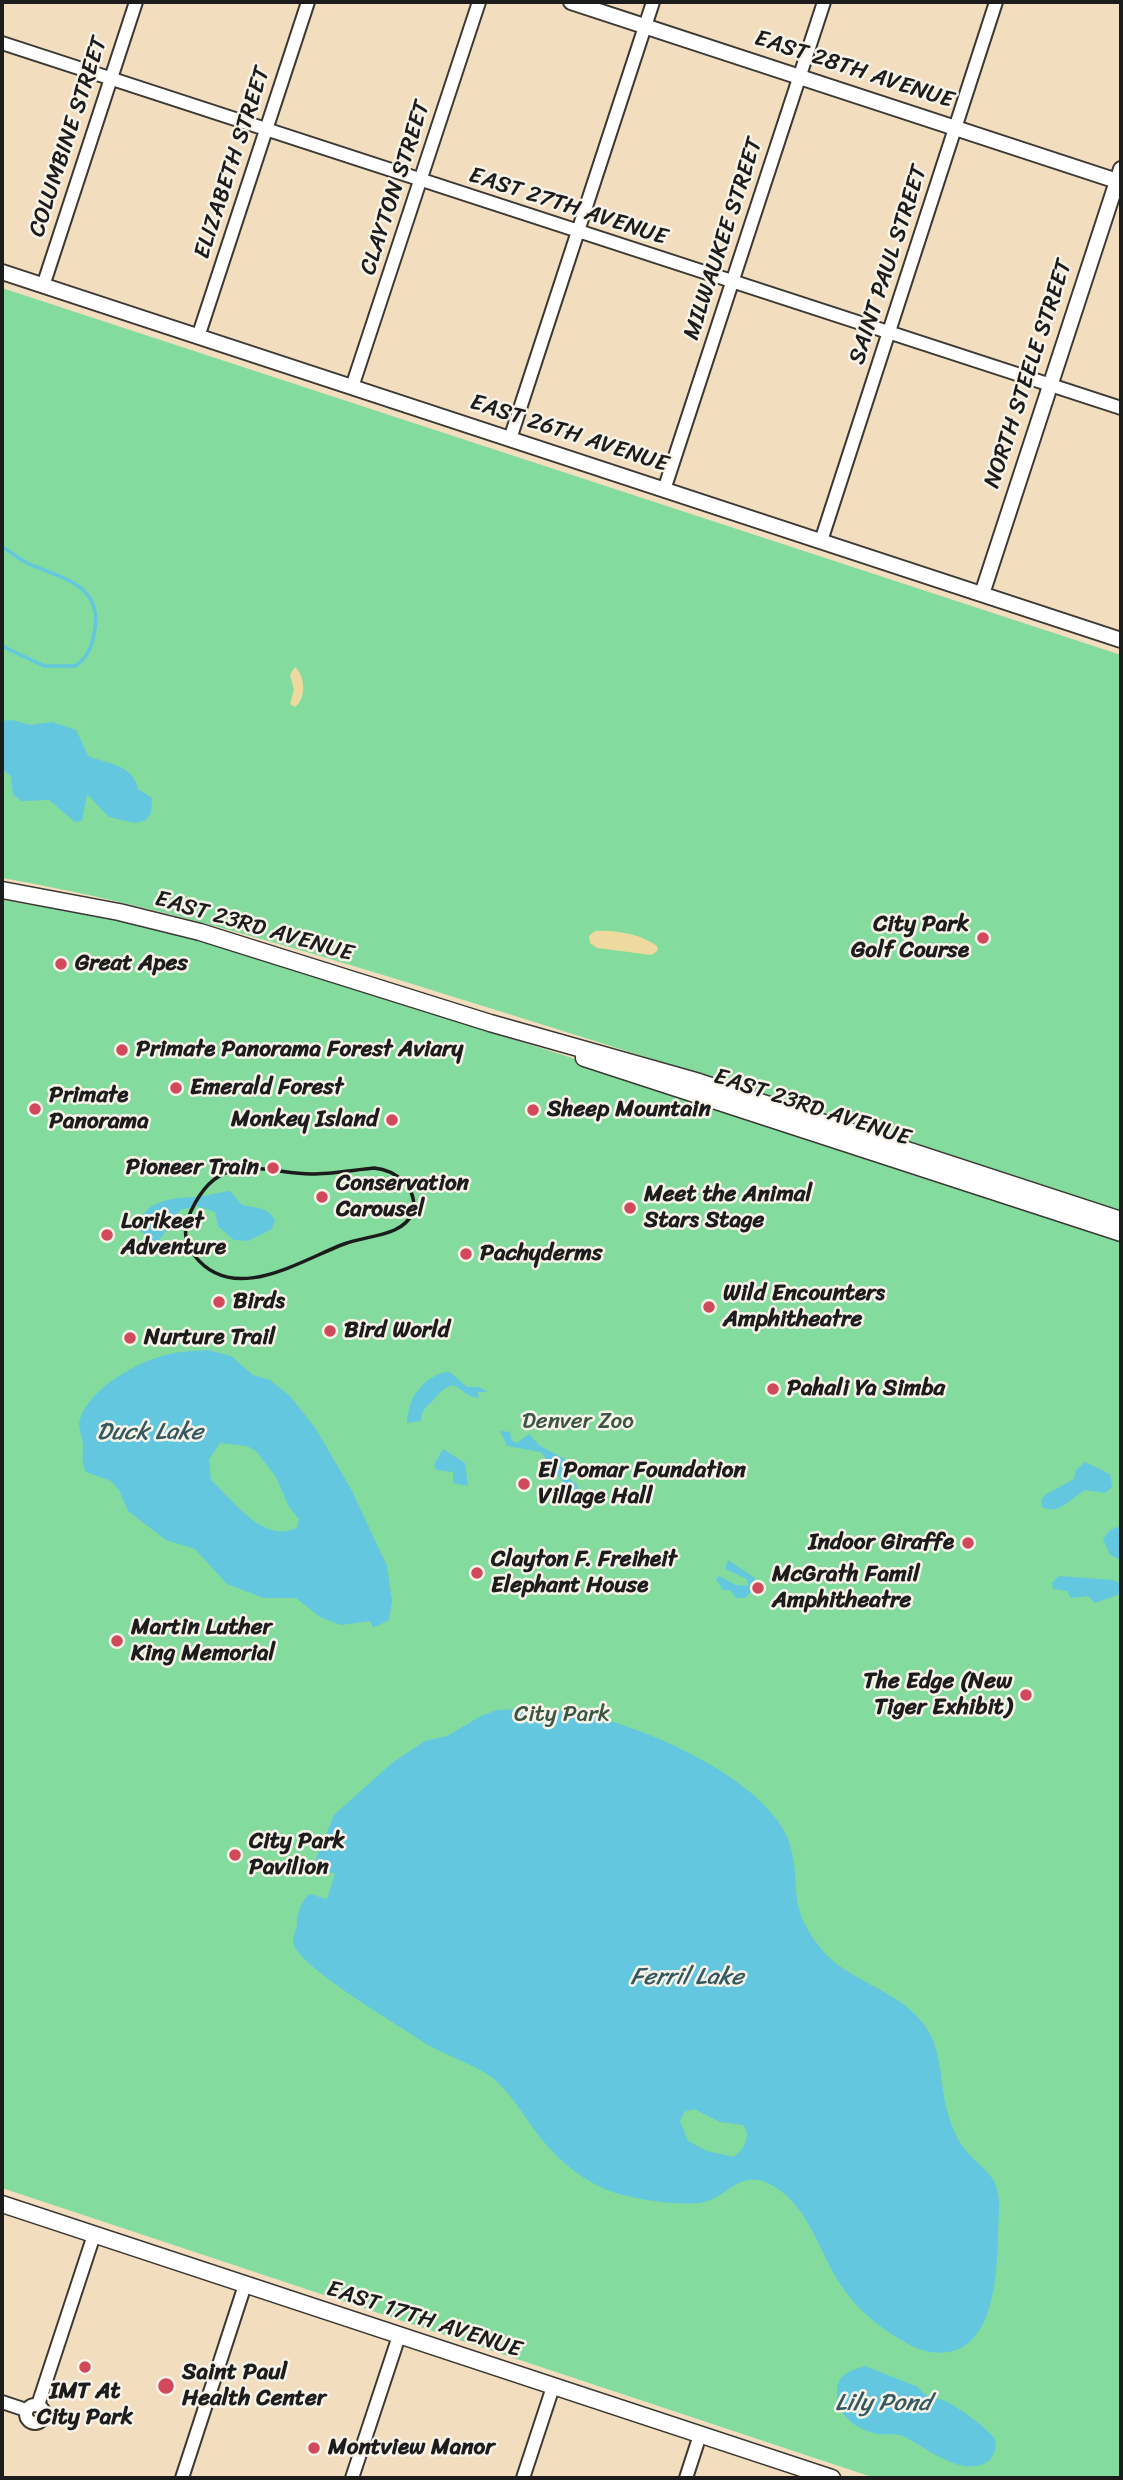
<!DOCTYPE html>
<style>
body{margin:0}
#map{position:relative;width:1123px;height:2480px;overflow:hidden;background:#f3ddbf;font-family:Sriracha,sans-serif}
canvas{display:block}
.frame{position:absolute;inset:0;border:4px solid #1c1c1c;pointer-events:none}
</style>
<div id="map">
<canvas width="1123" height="2480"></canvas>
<div class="frame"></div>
</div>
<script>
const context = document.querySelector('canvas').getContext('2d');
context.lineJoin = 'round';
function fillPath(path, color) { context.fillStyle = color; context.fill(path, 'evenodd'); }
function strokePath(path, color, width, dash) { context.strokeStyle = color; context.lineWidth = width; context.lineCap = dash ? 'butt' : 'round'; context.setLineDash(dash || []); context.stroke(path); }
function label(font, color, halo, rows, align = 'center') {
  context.font = font + ' Sriracha,sans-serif'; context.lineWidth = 5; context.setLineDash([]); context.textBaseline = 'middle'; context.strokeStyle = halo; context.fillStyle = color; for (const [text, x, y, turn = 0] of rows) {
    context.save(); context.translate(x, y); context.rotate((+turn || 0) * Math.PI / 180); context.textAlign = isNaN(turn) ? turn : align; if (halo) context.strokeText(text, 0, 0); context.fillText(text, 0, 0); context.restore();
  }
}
fillPath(new Path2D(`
 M 2,288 L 1121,655 L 1121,1211 C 919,1143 716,1079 512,1015 C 341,962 178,909 2,878 Z
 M 2,900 L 132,922 L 214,944 L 767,1120 L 907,1173 L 1121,1241 L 1121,2478 L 875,2478 L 2,2188 Z`), '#84db9e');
fillPath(new Path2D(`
 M 295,667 C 306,677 306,699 295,707 L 290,704 L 294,690 L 290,675 Z
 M 595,931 C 615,930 641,934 657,946 L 658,950 L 652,955 L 597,948 L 590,943 L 589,936 Z`), '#eeda9e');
fillPath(new Path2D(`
 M 12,720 L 30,725 L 52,722 L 76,730 L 88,756 C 107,764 133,764 138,789 L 152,798 L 151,813 L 146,820 L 135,823 L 109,817 L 87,794 L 82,821 L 75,822 L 49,800 L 22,801 L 13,795 L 11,776 L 2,769 L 2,721 Z
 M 230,1191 L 242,1205 C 255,1208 267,1206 275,1220 L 272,1229 L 248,1241 L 234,1240 L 218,1226 L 215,1212 L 197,1206 L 180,1210 L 156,1245 L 137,1227 C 145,1199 174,1198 197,1197 C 208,1196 219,1192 230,1191 Z
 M 208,1350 L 231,1356 L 253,1375 L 270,1380 L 290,1396 L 316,1429 L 352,1491 L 387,1566 L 392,1601 L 389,1620 L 373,1628 L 370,1621 L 341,1625 L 320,1617 L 296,1598 L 264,1598 L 227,1584 L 195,1549 L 166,1540 L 128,1511 L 119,1490 L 111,1481 L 86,1472 C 81,1461 83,1456 83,1446 C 83,1436 77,1428 80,1419 C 91,1387 138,1361 170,1354 C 182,1351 195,1351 208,1350 ZM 220,1443 L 247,1446 L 256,1451 L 276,1477 L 289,1507 L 299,1519 L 297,1528 C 263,1544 233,1500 211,1480 L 209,1459 Z
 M 444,1372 L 450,1372 L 467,1387 L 479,1387 L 488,1392 L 478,1392 L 479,1398 C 454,1394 459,1372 435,1398 C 427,1408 422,1406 421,1421 L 407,1423 C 409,1397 420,1381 444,1372 Z
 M 500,1431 L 510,1432 L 511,1440 L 517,1443 L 529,1434 L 540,1446 L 565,1459 L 563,1472 L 577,1485 L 581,1504 L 567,1500 L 566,1486 L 541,1452 L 507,1446 Z
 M 443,1449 L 465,1463 L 468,1486 L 453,1483 L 453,1472 L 437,1470 L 434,1465 Z
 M 1085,1462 L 1110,1474 L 1112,1487 L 1105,1493 L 1086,1490 C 1072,1496 1060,1516 1042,1507 L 1041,1501 L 1045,1495 L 1074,1479 L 1076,1470 Z
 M 1118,1527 L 1121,1528 L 1121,1560 L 1110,1555 L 1103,1539 L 1110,1530 Z
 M 728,1560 L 755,1578 L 753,1590 L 745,1598 L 736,1598 L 730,1590 L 723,1590 L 716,1579 L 719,1576 L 736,1585 L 748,1586 L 747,1579 L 725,1569 Z
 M 1059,1576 L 1113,1580 L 1120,1583 L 1120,1594 L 1095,1603 L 1088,1596 L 1071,1598 L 1067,1591 L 1053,1589 L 1052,1583 Z
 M 523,1709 C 541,1710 560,1710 578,1713 C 639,1724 768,1779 789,1842 C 803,1885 785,1900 818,1945 C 847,1985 905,1988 930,2034 C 943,2059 940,2088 948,2114 C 951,2124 957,2139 963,2147 C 973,2162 992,2170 997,2189 C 1001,2202 998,2221 998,2234 C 997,2277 994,2361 931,2352 C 916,2350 903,2341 890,2333 C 869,2319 853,2304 839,2282 C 817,2248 807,2199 765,2182 C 738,2171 725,2200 699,2203 C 677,2205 649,2201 627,2196 C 589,2188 555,2159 533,2128 C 520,2110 511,2094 494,2079 C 474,2063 438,2054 414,2036 C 392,2021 295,1964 293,1942 C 293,1936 296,1931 297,1925 C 297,1915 300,1903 309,1894 L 327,1899 L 335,1874 L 318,1867 L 316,1859 L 334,1815 L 392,1763 L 425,1741 L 447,1736 L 481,1716 L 497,1710 ZM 694,2109 L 720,2122 L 743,2125 C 752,2136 744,2149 734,2157 L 707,2151 L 688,2141 L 680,2121 L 684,2112 Z
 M 865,2366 L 918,2387 C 925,2398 934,2397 945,2401 C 955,2405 992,2431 995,2440 C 997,2447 994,2454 990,2460 C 964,2480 927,2448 905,2437 C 897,2433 886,2435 878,2434 C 856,2430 837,2415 837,2393 C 836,2375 851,2370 865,2366 Z`), '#62c7df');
strokePath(new Path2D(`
 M 2,547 C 11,552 19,559 29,564 C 64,579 105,586 94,634 C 92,647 86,659 75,666 L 44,666 L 2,646`), '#62c7df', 3.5);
const minor = new Path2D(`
 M 2,43 L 1121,408
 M 43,286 L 136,2
 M 198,337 L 308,2
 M 352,387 L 479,2
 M 510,439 L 653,2
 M 664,490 L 824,2
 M 821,541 L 996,2
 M 2,2402 L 26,2410
 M26 2414a9 9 0 1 1 18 0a9 9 0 1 1-18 0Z
 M 38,2405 L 94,2235
 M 182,2478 L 245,2285
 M 352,2478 L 399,2336
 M 523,2478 L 553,2387
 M 686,2478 L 700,2435`);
const tertiary = new Path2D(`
 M 571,2 L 1117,181
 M 2,272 L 1121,640
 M 982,594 L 1121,169`);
const secondary = new Path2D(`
 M 2,890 L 119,912 L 200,932 L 490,1023 L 699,1082 L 1121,1220
 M 584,1058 L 1121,1233
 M 2,2204 L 832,2478`);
strokePath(minor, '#3c3934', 16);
strokePath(tertiary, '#3c3934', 18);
strokePath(secondary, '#3c3934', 19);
strokePath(minor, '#fff', 12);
strokePath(tertiary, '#fff', 14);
strokePath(secondary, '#fff', 16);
strokePath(new Path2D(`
 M 374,1168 C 396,1170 418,1188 413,1212 C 403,1237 367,1235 344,1244 C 299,1261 233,1306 194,1255 C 183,1241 183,1227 191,1211 C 199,1194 212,1176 231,1171 C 256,1164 285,1174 311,1174 C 332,1174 353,1170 374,1168 Z`), '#1c1c1c', 3.5);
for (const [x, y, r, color] of [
 [983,938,7,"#d1495b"],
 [61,964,7,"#d1495b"],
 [122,1050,7,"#d1495b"],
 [176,1088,7,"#d1495b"],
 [35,1109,7,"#d1495b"],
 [533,1110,7,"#d1495b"],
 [392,1120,7,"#d1495b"],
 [273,1168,7,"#d1495b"],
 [322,1197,7,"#d1495b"],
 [630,1208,7,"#d1495b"],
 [107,1235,7,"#d1495b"],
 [466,1254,7,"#d1495b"],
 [219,1302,7,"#d1495b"],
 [709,1307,7,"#d1495b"],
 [330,1331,7,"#d1495b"],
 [130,1338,7,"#d1495b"],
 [773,1389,7,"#d1495b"],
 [524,1484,7,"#d1495b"],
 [968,1543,7,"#d1495b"],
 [477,1573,7,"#d1495b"],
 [758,1588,7,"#d1495b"],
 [117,1641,7,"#d1495b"],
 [1026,1695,7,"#d1495b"],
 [235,1855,7,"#d1495b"],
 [85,2367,7,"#d1495b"],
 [166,2386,9,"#d1495b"],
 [314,2448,7,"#d1495b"]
]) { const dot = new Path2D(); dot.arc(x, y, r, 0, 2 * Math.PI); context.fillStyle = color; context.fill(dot); strokePath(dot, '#f7f3e8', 2.5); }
label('23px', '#1c1c1c', '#f7f3e8', [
 ["EAST 28TH AVENUE",854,70,18],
 ["COLUMBINE STREET",69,137,-72],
 ["ELIZABETH STREET",233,163,-72],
 ["CLAYTON STREET",396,188,-72],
 ["EAST 27TH AVENUE",568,207,18],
 ["MILWAUKEE STREET",724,239,-72],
 ["SAINT PAUL STREET",889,265,-72],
 ["NORTH STEELE STREET",1029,374,-72],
 ["EAST 26TH AVENUE",569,434,18],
 ["EAST 23RD AVENUE",254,927,16],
 ["EAST 23RD AVENUE",812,1108,18],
 ["EAST 17TH AVENUE",424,2320,18]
]);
label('bold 23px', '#1c1c1c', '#f7f3e8', [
 ["City Park",969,925,"right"],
 ["Golf Course",969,951,"right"],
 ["Great Apes",75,964],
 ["Primate Panorama Forest Aviary",136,1050],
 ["Emerald Forest",190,1088],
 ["Primate",49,1096],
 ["Panorama",49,1122],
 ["Sheep Mountain",547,1110],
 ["Monkey Island",378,1120,"right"],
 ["Pioneer Train",259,1168,"right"],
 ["Conservation",336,1184],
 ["Carousel",336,1210],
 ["Meet the Animal",644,1195],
 ["Stars Stage",644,1221],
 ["Lorikeet",121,1222],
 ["Adventure",121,1248],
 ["Pachyderms",480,1254],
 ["Wild Encounters",723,1294],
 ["Amphitheatre",723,1320],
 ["Birds",233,1302],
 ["Bird World",344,1331],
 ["Nurture Trail",144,1338],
 ["Pahali Ya Simba",787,1389],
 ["El Pomar Foundation",538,1471],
 ["Village Hall",538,1497],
 ["Indoor Giraffe",954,1543,"right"],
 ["Clayton F. Freiheit",491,1560],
 ["Elephant House",491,1586],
 ["McGrath Famil",772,1575],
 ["Amphitheatre",772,1601],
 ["Martin Luther",131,1628],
 ["King Memorial",131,1654],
 ["The Edge (New",1012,1682,"right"],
 ["Tiger Exhibit)",1012,1708,"right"],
 ["City Park",249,1842],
 ["Pavilion",249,1868],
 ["Saint Paul",182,2373],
 ["Health Center",182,2399],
 ["IMT At",85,2392,"center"],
 ["City Park",85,2418,"center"],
 ["Montview Manor",328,2448]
], 'left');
label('23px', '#3b5543', '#f7f3e8', [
 ["Denver Zoo",578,1422],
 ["City Park",562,1715]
]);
label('italic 24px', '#345860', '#f7f3e8', [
 ["Duck Lake",150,1433],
 ["Ferril Lake",687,1978],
 ["Lily Pond",883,2404]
]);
</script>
